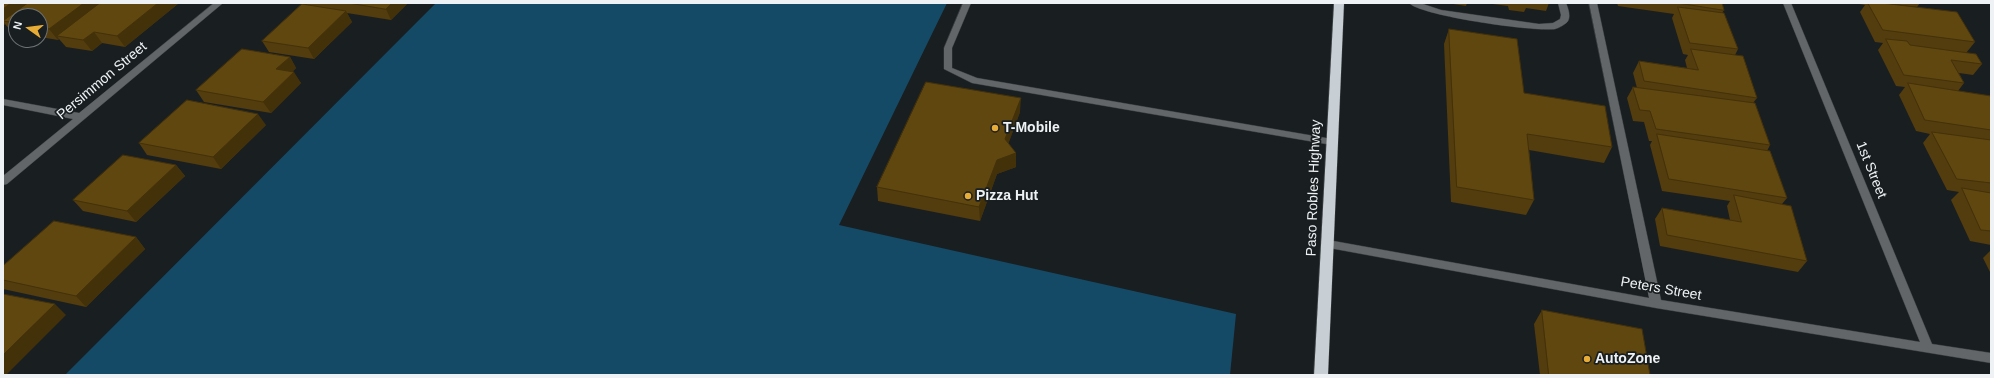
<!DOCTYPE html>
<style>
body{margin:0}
#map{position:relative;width:1994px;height:378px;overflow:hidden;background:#191e21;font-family:Arial,sans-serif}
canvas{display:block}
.frame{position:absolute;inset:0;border:4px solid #eef2f4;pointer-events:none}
.north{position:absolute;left:8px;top:8px;width:40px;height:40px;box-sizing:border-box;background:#191e21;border:1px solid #6e7375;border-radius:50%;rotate:284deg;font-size:11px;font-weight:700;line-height:16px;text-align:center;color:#eef2f4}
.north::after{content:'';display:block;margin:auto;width:14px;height:18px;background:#e7ac36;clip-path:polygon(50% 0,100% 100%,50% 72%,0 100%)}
</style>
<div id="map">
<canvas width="1994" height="378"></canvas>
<div class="frame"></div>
<div class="north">N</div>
</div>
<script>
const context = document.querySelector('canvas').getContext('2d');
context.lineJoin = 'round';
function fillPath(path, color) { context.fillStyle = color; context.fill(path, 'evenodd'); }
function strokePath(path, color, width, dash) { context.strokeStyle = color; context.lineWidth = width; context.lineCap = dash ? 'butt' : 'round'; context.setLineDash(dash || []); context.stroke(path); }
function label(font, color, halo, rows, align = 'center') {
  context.font = font + ' Arial,sans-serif'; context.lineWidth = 3.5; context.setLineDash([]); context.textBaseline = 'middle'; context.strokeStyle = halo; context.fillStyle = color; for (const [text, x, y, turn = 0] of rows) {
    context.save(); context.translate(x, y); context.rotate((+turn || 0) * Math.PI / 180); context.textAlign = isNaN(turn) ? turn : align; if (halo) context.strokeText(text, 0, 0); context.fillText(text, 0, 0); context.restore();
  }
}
fillPath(new Path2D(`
 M 436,3 L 947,3 L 839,225 L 1236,314 L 1230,375 L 65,375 Z`), '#154a66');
const minor = new Path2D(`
 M 214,3 L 223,3 L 7,184 L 3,185 L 3,176 L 73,119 L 3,105 L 3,99 L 79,113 Z
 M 963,3 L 971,3 L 952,48 L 952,68 L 977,78 L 1332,139 L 1337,142 L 1332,145 L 972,83 L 944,69 L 944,48 Z
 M 1409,3 L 1420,3 L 1441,10 L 1539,24 L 1553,23 L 1560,19 L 1561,15 L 1558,3 L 1566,3 C 1568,8 1571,16 1568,21 C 1566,24 1559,28 1555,29 C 1535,32 1421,16 1409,3 Z
 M 1589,3 L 1597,3 L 1661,300 L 1920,342 L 1783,3 L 1791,3 L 1932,344 L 1991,353 L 1991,363 L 1656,308 L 1324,247 L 1323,244 L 1324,241 L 1328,240 L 1649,298 Z`);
const highway = new Path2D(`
 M 1334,3 L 1344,3 L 1328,375 L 1314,375 Z`);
strokePath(minor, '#373c3f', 1);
strokePath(highway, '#373c3f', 1);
fillPath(minor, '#636668');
fillPath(highway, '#c8cfd4');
fillPath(new Path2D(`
 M 3,3 L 179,3 L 125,47 L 102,43 L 92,51 L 66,47 L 59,39 L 58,40 L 40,37 L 40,16 L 16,16 L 16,33 L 12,32 L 5,24 L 3,26 Z
 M 306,3 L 406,3 L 407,4 L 391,20 L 347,13 L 352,22 L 314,59 L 269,52 L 262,41 L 307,5 Z
 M 1447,3 L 1467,3 L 1466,6 Z
 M 1485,3 L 1549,3 L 1546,11 L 1526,8 L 1524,12 L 1509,10 L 1508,6 Z
 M 1617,3 L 1722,3 L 1724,10 L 1722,13 L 1738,49 L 1735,55 L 1757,98 L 1753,103 L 1770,145 L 1767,151 L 1787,198 L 1782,204 L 1807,261 L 1798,272 L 1660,246 L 1655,219 L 1662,208 L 1730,220 L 1727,206 L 1730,201 L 1662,191 L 1650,145 L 1652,141 L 1649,141 L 1644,122 L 1633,121 L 1627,98 L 1633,87 L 1637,88 L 1633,73 L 1639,61 L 1687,68 L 1685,60 L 1688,55 L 1683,54 L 1672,18 L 1674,14 L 1618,6 Z
 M 1859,3 L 1882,3 L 1975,42 L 1966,53 L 1982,64 L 1973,75 L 1959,73 L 1964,83 L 1958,91 L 1991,96 L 1991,245 L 1970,241 L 1951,200 L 1959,192 L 1947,190 L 1923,143 L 1930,134 L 1916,131 L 1899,95 L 1905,87 L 1896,86 L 1878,50 L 1883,43 L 1875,42 L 1860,12 L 1865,5 L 1859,4 Z
 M 1885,3 L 1920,3 L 1917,7 Z
 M 1449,29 L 1524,93 L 1612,147 L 1604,163 L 1529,150 L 1534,200 L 1526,215 L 1451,202 L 1444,44 Z
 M 290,57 L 296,68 L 292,72 L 301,83 L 271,113 L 204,102 L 196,90 Z
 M 1020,112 L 1008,144 L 1016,167 L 997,174 L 980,221 L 878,201 L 877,187 Z
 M 266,125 L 221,169 L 147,155 L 139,143 Z
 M 176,165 L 185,176 L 136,222 L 83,211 L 73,200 Z
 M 136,237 L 145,249 L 86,307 L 3,289 L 3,266 Z
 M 1991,250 L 1991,274 L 1983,258 Z
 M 1542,310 L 1650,375 L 1540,375 L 1534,324 Z`), '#533c0d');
fillPath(new Path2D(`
 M 11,3 L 35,3 L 3,21 L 3,9 Z
 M 84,3 L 107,3 L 57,36 L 59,39 L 58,40 L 49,29 Z
 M 158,3 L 179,3 L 125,47 L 117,36 Z
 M 392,3 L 406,3 L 407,4 L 391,20 L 386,9 Z
 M 346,11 L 352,22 L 314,59 L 308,48 Z
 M 3,21 L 5,24 L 3,26 Z
 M 94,32 L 102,43 L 92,51 L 83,40 Z
 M 290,57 L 296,68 L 283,81 L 276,69 Z
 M 294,72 L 301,83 L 271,113 L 263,102 Z
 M 1021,98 L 1020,112 L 1005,153 L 1005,139 Z
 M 258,114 L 266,125 L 221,169 L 213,157 Z
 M 1016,153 L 1016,167 L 997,174 L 980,221 L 979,207 L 997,160 Z
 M 176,165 L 185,176 L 136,222 L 127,211 Z
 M 136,237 L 145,249 L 86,307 L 76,296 Z
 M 55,304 L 66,315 L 6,375 L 3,375 L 3,355 Z`), '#43310a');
const building = new Path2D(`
 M 3,3 L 11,3 L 3,9 Z
 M 28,3 L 84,3 L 49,29 L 40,27 L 40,16 L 16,16 L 16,23 L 3,21 Z
 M 100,3 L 158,3 L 117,36 L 94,32 L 83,40 L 57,36 Z
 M 349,3 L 392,3 L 386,9 Z
 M 1678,3 L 1722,3 L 1724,10 Z
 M 1868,3 L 1882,3 L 1957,12 L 1975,42 L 1883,30 Z
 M 302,4 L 346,11 L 308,48 L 262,41 Z
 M 1678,7 L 1724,13 L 1738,49 L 1690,43 Z
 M 1449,29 L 1517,39 L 1524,93 L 1605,106 L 1612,147 L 1527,134 L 1534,200 L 1457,187 Z
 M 1886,39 L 1907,41 L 1910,45 L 1976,54 L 1982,64 L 1951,60 L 1964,83 L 1904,75 Z
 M 242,49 L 290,57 L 276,69 L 294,72 L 263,102 L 196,90 Z
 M 1691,49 L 1743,56 L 1757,98 L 1644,81 L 1639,61 L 1698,70 Z
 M 926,82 L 1021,98 L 1005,139 L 1016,153 L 997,160 L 979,207 L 877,187 Z
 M 1908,83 L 1991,96 L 1991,130 L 1925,120 Z
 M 1633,87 L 1755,103 L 1770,145 L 1656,129 L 1650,111 L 1640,110 Z
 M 187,100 L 258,114 L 213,157 L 139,143 Z
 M 1932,132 L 1991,140 L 1991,183 L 1957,179 Z
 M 1657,134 L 1770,151 L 1787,198 L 1669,179 Z
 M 123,155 L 176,165 L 127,211 L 73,200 Z
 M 1962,188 L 1991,193 L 1991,231 L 1981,230 Z
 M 1734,195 L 1791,206 L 1807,261 L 1667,235 L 1662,208 L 1741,222 Z
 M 54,221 L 136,237 L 76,296 L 3,280 L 3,266 Z
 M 3,294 L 55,304 L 3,355 Z
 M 1542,310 L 1642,329 L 1650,375 L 1549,375 Z`);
fillPath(building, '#60460f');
strokePath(building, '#43310a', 1);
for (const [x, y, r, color] of [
 [995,128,4,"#e7ac36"],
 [968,196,4,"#e7ac36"],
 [1587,359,4,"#e7ac36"]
]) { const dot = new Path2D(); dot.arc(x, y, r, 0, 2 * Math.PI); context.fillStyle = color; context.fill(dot); strokePath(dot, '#191e21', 1.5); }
label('14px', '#eef2f4', '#191e21', [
 ["Persimmon Street",102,81,-40],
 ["1st Street",1871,170,68],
 ["Paso Robles Highway",1314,188,-88],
 ["Peters Street",1661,289,10]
]);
label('bold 14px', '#eef2f4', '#191e21', [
 ["T-Mobile",1003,128],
 ["Pizza Hut",976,196],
 ["AutoZone",1595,359]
], 'left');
</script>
